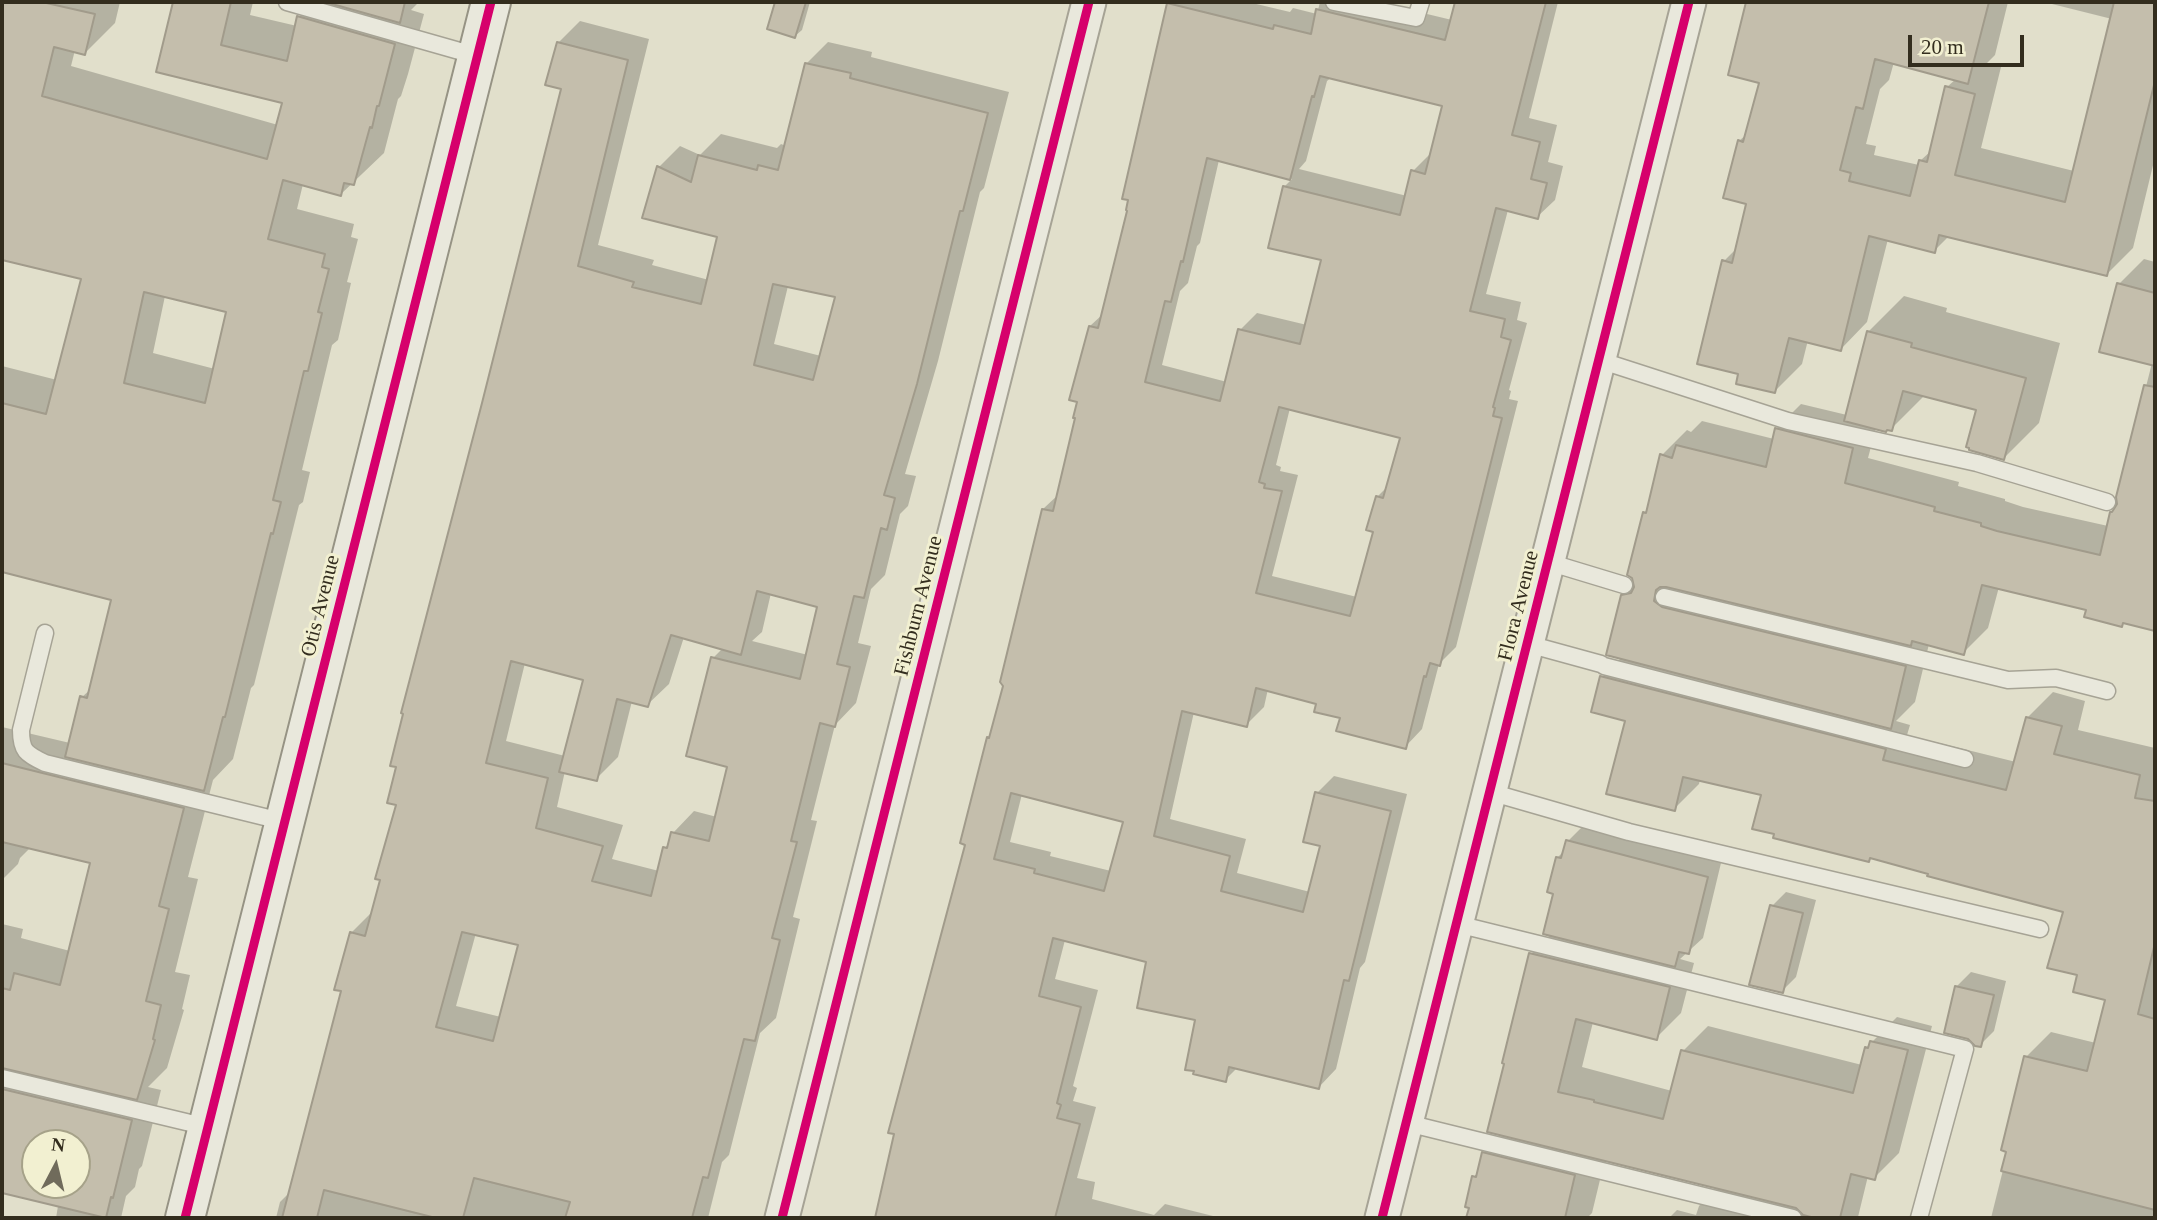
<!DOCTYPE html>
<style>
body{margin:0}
#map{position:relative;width:2157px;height:1220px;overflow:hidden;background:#e1dfcb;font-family:Georgia,serif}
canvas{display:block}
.frame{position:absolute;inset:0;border:4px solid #332d1e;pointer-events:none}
.north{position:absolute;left:21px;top:1129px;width:70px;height:70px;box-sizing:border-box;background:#f2f0d1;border:2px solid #a6a289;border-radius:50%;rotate:7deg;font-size:19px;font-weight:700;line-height:28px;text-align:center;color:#332d1e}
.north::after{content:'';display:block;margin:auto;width:24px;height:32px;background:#706b5b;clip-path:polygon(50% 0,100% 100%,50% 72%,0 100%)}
.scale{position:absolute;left:1908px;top:35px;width:116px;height:32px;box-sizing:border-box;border:4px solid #332d1e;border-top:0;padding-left:9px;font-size:21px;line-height:24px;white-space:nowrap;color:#332d1e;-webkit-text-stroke:5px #f2f0d1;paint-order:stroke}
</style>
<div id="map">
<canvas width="2157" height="1220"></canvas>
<div class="frame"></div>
<div class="north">N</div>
<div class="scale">20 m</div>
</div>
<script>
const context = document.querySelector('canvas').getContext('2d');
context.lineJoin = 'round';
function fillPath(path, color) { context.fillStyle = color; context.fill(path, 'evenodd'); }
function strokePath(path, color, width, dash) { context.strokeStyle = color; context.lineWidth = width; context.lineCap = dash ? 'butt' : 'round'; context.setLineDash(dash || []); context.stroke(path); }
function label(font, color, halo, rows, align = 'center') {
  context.font = font + ' Georgia,serif'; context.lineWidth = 6; context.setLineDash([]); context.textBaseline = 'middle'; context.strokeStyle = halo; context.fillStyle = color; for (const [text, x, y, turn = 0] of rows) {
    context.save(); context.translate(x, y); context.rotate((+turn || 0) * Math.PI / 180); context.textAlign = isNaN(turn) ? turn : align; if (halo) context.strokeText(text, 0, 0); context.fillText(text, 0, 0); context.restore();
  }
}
fillPath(new Path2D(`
 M 2,2 L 120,2 L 115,23 L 85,53 L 75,50 L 71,66 L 278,125 L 285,101 L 158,71 L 175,2 L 253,2 L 250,15 L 297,26 L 299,17 L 314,2 L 419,2 L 411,10 L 424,14 L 408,74 L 401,96 L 398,99 L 384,153 L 341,194 L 303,184 L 297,209 L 354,224 L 351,237 L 358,239 L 347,282 L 351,283 L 338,340 L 332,345 L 302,470 L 310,472 L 303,502 L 299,505 L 254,685 L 251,688 L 233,759 L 213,780 L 188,877 L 198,879 L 175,972 L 190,975 L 182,1009 L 184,1010 L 167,1068 L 148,1087 L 161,1090 L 142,1166 L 139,1169 L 135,1187 L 126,1196 L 121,1218 L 56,1218 L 58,1206 L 2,1192 L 2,924 L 23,929 L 21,938 L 70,951 L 92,862 L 31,847 L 20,858 L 18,864 L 2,880 L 2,727 L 70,743 L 82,697 L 92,688 L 113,599 L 2,571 L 2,366 L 57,380 L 83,278 L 2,258 ZM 165,296 L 229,311 L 215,369 L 153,353 ZM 35,1143 L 77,1143 L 77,1185 L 35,1185 Z
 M 777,2 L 810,2 L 802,30 L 795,36 L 769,28 Z
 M 1171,2 L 1248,2 L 1290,12 L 1293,8 L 1317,14 L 1320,2 L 1377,2 L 1452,20 L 1456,2 L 1558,2 L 1529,118 L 1557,125 L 1548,162 L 1563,166 L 1555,200 L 1537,217 L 1508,210 L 1486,294 L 1521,302 L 1517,320 L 1527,323 L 1509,390 L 1511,391 L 1509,399 L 1518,401 L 1456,647 L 1439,664 L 1422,729 L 1405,747 L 1318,703 L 1268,689 L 1264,707 L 1246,725 L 1194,712 L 1170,819 L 1246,839 L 1237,873 L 1310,892 L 1322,845 L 1317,793 L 1334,776 L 1407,794 L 1365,962 L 1360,968 L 1336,1069 L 1319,1087 L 1238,1067 L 1225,1080 L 1197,1019 L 1148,961 L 1065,940 L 1055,979 L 1098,990 L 1073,1086 L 1077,1088 L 1073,1101 L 1096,1107 L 1077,1178 L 1095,1182 L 1092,1199 L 1154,1215 L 1165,1204 L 1221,1218 L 876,1218 L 967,843 L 988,738 L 992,734 L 1043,509 L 1059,494 L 1077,417 L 1090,326 L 1103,314 L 1129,209 ZM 1332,77 L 1444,105 L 1430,154 L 1413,171 L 1407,196 L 1299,169 L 1306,161 L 1327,81 ZM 1219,160 L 1292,179 L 1284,187 L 1324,258 L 1307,325 L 1257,313 L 1240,330 L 1227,382 L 1162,365 L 1180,291 L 1188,283 L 1197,246 L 1200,243 ZM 1290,408 L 1402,436 L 1388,486 L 1377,497 L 1375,531 L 1357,597 L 1272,576 L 1298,475 L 1280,471 L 1281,467 L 1276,465 ZM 1022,794 L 1125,821 L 1111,871 L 1050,856 L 1051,852 L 1010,842 Z
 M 1748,2 L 2008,2 L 1995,55 L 1986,64 L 2001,67 L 1981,148 L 2074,171 L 2112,19 L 2044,2 L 2155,2 L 2155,157 L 2133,248 L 2106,275 L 1949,236 L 1934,251 L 1888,239 L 1867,322 L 1841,349 L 1808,340 L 1802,364 L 1775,391 L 1741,373 L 1724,261 L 1737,248 L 1748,203 L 1739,141 L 1748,133 L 1761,82 L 1730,74 ZM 1894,62 L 1956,79 L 1947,87 L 1932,150 L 1920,161 L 1919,165 L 1874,155 L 1876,146 L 1866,144 L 1880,89 L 1889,80 Z
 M 580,21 L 649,39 L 598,245 L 654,260 L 652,265 L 709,280 L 719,236 L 659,167 L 680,146 L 700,155 L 721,134 L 777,148 L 781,144 L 786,146 L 807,63 L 828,42 L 872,52 L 871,57 L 1009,92 L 984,188 L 980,192 L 938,361 L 905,474 L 916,476 L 908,506 L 900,514 L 885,575 L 871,589 L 858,643 L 871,646 L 856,703 L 835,725 L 811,820 L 817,821 L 793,917 L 800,919 L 776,1018 L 760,1033 L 729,1155 L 722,1162 L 708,1218 L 276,1218 L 280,1202 L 291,1191 L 343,990 L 351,933 L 373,911 L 563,88 L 558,43 ZM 788,286 L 837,296 L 821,356 L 774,344 ZM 771,593 L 819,606 L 808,655 L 752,641 L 762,632 ZM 684,637 L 723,648 L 713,658 L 730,765 L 717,817 L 694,811 L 673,833 L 670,843 L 665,848 L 659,871 L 612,859 L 623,825 L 557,807 L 565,771 L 596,779 L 618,757 L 632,701 L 647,705 L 669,684 ZM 525,663 L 585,679 L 565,756 L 506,741 ZM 476,933 L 521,944 L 501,1017 L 456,1006 Z
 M 2144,259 L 2155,262 L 2155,629 L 2125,622 L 2121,625 L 2088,609 L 1999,587 L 1988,628 L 1963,653 L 1929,644 L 1915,702 L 1896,721 L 1910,725 L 1907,735 L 2016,762 L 2028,717 L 2053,692 L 2085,701 L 2078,730 L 2155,748 L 2155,1218 L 1991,1218 L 2008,1150 L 2026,1057 L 2051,1032 L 2096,1043 L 2107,999 L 2079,974 L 2065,911 L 1930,873 L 1763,794 L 1700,779 L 1699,784 L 1674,809 L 1627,719 L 1602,677 L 1621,658 L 1623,596 L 1635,584 L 1644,513 L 1648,509 L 1662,455 L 1687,430 L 1691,432 L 1702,421 L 1774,439 L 1776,429 L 1801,404 L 1847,415 L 1868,332 L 1904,296 L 1947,308 L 1946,312 L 2060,343 L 2039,423 L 2004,458 L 1978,409 L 1925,395 L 1891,429 L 1876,428 L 1868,458 L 1959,482 L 1958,486 L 2005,499 L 2005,501 L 2023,507 L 2108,526 L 2117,507 L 2118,497 L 2152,363 L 2119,284 Z
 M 1582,827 L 1721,863 L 1703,938 L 1680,959 L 1694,963 L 1681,1013 L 1656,1038 L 1593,1022 L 1582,1067 L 1672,1091 L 1683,1051 L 1708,1026 L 1862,1065 L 1866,1048 L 1897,1017 L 1932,1026 L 1899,1153 L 1874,1178 L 1868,1176 L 1858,1217 L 1863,1218 L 1669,1218 L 1677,1210 L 1696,1215 L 1699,1206 L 1718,1187 L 1605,1159 L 1592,1213 L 1587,1218 L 1468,1218 L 1474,1177 L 1479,1171 L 1484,1153 L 1503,1134 L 1531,954 L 1551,934 L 1557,858 L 1566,849 L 1568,841 Z
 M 1786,892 L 1816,900 L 1796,977 L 1782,991 L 1772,906 Z
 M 1971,972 L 2006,981 L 1994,1031 L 1980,1045 L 1957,986 Z`), '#0003');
const building = new Path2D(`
 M 2,2 L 42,2 L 95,14 L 85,55 L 54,47 L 42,96 L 267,159 L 282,103 L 156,72 L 173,2 L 231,2 L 221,45 L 287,61 L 297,16 L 395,44 L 379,106 L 377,106 L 372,128 L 370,127 L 354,185 L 344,183 L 341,196 L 283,180 L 268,239 L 325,254 L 322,267 L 329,269 L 318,312 L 322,313 L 308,371 L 304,371 L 273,500 L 281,502 L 273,534 L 271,533 L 225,717 L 223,717 L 204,791 L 65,757 L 80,696 L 87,698 L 111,600 L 2,572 L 2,403 L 46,414 L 81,279 L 2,260 ZM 144,292 L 226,312 L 205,403 L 124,383 Z
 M 325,2 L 405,2 L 400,23 Z
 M 775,2 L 806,2 L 795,38 L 767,29 Z
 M 1455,2 L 1546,2 L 1512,135 L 1540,142 L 1531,179 L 1547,183 L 1538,219 L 1496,208 L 1470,311 L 1505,319 L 1501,337 L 1511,340 L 1493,407 L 1495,408 L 1493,416 L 1502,418 L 1440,666 L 1430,663 L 1426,677 L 1424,676 L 1406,749 L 1336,731 L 1340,718 L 1314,712 L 1316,704 L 1256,688 L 1247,727 L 1182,711 L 1154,836 L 1230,856 L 1221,891 L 1303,912 L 1320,846 L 1303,842 L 1315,792 L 1391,811 L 1349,981 L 1344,980 L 1319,1089 L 1229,1067 L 1226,1082 L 1193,1074 L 1194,1071 L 1185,1070 L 1195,1020 L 1137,1008 L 1146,962 L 1053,938 L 1039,996 L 1081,1007 L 1057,1103 L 1061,1105 L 1057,1118 L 1080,1124 L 1055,1218 L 875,1218 L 894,1134 L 888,1133 L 965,845 L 960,843 L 987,737 L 989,738 L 1003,686 L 1000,682 L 1042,509 L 1053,511 L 1075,418 L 1073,418 L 1077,402 L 1069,400 L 1089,326 L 1098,328 L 1127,211 L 1126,210 L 1128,200 L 1122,199 L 1167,3 L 1273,29 L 1274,25 L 1311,34 L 1316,9 L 1445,40 ZM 1320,76 L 1442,106 L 1425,174 L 1411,170 L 1400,215 L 1283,186 L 1268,248 L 1321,260 L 1300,344 L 1238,329 L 1220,401 L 1145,382 L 1165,301 L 1171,302 L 1181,261 L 1183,262 L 1207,158 L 1290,180 L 1312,96 L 1314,97 ZM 1279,407 L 1400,438 L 1383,498 L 1376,496 L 1366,530 L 1373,532 L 1350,616 L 1256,593 L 1282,491 L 1264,488 L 1265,484 L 1259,482 ZM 1011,793 L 1123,822 L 1104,891 L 1034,873 L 1035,869 L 994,859 Z
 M 1746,2 L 1989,2 L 1968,84 L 1875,59 L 1863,109 L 1856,107 L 1840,170 L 1851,173 L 1849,181 L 1910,196 L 1919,160 L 1927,162 L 1945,86 L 1975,94 L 1955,175 L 2065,202 L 2114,2 L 2155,2 L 2155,81 L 2107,276 L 1939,235 L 1935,253 L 1869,236 L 1841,351 L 1789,338 L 1775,393 L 1736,384 L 1738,374 L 1697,364 L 1722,260 L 1732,263 L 1746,204 L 1723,198 L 1738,140 L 1743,142 L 1759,83 L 1728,75 Z
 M 557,42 L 628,60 L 578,266 L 634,282 L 632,287 L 701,304 L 717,237 L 642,218 L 657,166 L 691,182 L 698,155 L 757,170 L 758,165 L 778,170 L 805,63 L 851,73 L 850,78 L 988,113 L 963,211 L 960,211 L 917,384 L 884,495 L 895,498 L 887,530 L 881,528 L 864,598 L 854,596 L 837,664 L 850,667 L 835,727 L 820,723 L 791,841 L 797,842 L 772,938 L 780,940 L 755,1041 L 744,1039 L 708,1178 L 703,1177 L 692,1218 L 565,1218 L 570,1202 L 474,1178 L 463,1218 L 436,1218 L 324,1190 L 317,1218 L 282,1218 L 341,991 L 334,990 L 350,932 L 365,936 L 380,880 L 375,879 L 396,805 L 387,803 L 396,767 L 390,766 L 403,714 L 401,713 L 482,403 L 561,89 L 545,85 ZM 773,284 L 835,297 L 813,380 L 754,365 ZM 757,591 L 817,607 L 800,679 L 711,657 L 686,756 L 727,767 L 709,841 L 671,832 L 667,848 L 663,847 L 651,896 L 592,881 L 603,846 L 536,828 L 548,778 L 486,763 L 511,661 L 583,680 L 559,772 L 597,781 L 617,699 L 648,707 L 671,635 L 741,655 ZM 462,932 L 518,945 L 493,1041 L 436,1027 Z
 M 2117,283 L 2155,293 L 2155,366 L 2099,352 Z
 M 1867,331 L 1912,343 L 1911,347 L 2026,378 L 2004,460 L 1969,450 L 1969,448 L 1966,447 L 1976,410 L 1903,391 L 1892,431 L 1887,430 L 1886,432 L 1844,421 Z
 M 2144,385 L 2155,387 L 2155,631 L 2123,623 L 2122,627 L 2084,617 L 2086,610 L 1982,585 L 1964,655 L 1912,641 L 1911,646 L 1666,587 L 1660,587 L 1656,590 L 1654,601 L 1662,607 L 1906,666 L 1891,729 L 1606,655 L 1621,595 L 1631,593 L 1634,587 L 1632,578 L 1627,575 L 1643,512 L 1646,513 L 1660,454 L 1672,458 L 1676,445 L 1766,467 L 1775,428 L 1853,448 L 1845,483 L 1935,507 L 1934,511 L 1981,523 L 1981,526 L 1997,531 L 2100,555 L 2110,512 L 2112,512 L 2117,504 L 2116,497 Z
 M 1600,676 L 1886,749 L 1883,760 L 2006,790 L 2026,717 L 2062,726 L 2054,754 L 2140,775 L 2135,798 L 2155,801 L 2155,943 L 2138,1014 L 2155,1019 L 2155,1210 L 2001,1171 L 2006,1152 L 2001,1150 L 2024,1056 L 2087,1071 L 2105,1000 L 2073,992 L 2077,975 L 2047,968 L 2063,912 L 1927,876 L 1928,874 L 1870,858 L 1869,862 L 1773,838 L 1774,834 L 1752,829 L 1761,795 L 1683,777 L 1675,811 L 1606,794 L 1625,721 L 1591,712 Z
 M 2,763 L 184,808 L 159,906 L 169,909 L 146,1001 L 161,1005 L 153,1039 L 155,1040 L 137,1100 L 2,1068 L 2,988 L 10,990 L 14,973 L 60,985 L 90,863 L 2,842 Z
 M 1566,840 L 1708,877 L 1689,954 L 1679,952 L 1675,967 L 1543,934 L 1553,894 L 1547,892 L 1556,857 L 1561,858 Z
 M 1770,905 L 1803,913 L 1783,993 L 1749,985 Z
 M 1529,953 L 1670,987 L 1657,1040 L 1576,1019 L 1558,1092 L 1594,1100 L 1594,1102 L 1663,1119 L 1681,1050 L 1853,1093 L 1865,1047 L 1868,1048 L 1870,1041 L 1908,1050 L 1875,1180 L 1851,1174 L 1840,1218 L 1815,1218 L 1803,1215 L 1796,1208 L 1487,1132 L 1504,1064 L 1502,1063 Z
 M 1955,986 L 1994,995 L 1981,1047 L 1975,1046 L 1968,1039 L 1944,1033 Z
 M 2,1089 L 132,1120 L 113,1198 L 111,1197 L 106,1218 L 2,1193 ZM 35,1143 L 77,1143 L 77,1185 L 35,1185 Z
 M 1482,1152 L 1575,1175 L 1565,1218 L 1466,1218 L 1469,1208 L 1465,1207 L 1472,1176 L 1476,1177 Z`);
fillPath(building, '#c4beac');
strokePath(building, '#a19b8b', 2);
const lane = new Path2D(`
 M 287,2 L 477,56
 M 1334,2 L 1416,18 L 1421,2
 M 1599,360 L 1788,421 L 1977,463 L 2107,502
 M 1548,562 L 1624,585
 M 1664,597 L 2008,680 L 2056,678 L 2107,691
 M 45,633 L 21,730 C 21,751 26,754 45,763 L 285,822
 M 1528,644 L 1601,664
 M 1604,666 L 1965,759
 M 1490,792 L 1629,832 L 2040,929
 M 1457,924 L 1965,1049 L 1919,1218
 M 2,1078 L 207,1127
 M 1407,1123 L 1793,1218`);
const street = new Path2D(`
 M 782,1218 L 1089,2
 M 1382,1218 L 1689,2`);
const secondary = new Path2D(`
 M 185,1218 L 491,2`);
strokePath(lane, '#a6a395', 19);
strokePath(street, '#a6a395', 37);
strokePath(secondary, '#969384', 42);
strokePath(lane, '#e9e8dc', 16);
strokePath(street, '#e9e8dc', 33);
strokePath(secondary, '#e9e8dc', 38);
strokePath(new Path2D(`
 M 185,1218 L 491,2
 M 782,1218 L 1089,2
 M 1382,1218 L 1689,2`), '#d6006c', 9);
label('21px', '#332d1e', '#f2f0d1', [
 ["Otis Avenue",321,606,-76],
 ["Fishburn Avenue",919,606,-76],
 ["Flora Avenue",1519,606,-76]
]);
</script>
